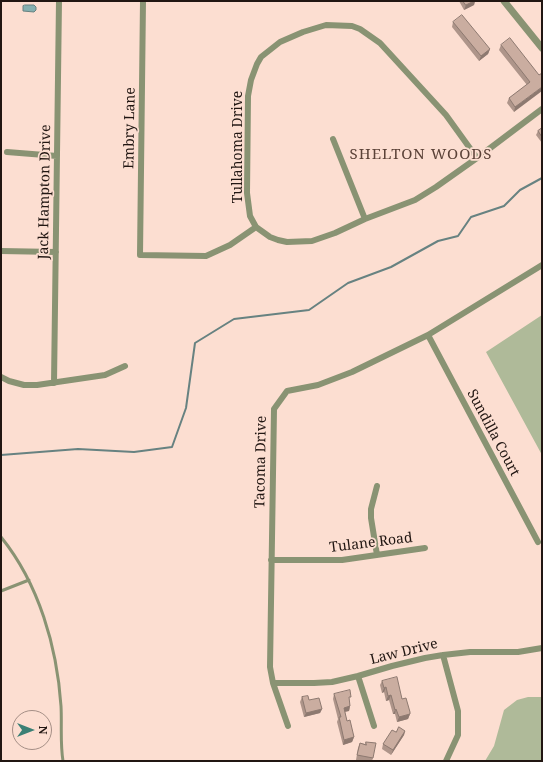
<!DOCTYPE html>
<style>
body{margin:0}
#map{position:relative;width:543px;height:762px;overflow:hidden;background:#fcded1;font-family:"Noto Serif",serif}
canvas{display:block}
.frame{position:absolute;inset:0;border:2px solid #211612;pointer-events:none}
.north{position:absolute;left:12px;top:710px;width:40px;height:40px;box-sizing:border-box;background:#fcded1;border:1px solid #a48e85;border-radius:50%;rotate:90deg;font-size:11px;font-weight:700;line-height:16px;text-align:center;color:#211612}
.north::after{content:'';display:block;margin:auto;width:14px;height:18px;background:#3b8075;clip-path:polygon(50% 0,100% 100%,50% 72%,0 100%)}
</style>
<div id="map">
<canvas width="543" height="762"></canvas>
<div class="frame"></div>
<div class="north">N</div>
</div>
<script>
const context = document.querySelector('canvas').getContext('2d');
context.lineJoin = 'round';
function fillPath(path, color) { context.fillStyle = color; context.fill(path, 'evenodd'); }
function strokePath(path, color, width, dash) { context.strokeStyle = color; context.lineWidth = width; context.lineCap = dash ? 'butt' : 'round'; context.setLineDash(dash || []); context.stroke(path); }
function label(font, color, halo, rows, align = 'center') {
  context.font = font + ' "Noto Serif",serif'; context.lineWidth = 3.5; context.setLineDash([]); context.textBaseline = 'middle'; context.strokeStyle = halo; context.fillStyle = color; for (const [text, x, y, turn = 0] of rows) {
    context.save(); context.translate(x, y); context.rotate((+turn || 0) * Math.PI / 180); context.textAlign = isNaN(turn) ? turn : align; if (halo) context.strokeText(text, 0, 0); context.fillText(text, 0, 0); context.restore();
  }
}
fillPath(new Path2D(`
 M 542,315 L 542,455 L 486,352 Z
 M 528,697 L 542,697 L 542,761 L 485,761 L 494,746 L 504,710 L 517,700 Z`), '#afba99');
const water = new Path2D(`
 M 25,5 L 34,5 L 36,7 L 36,10 L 34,12 L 23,11 L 23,6 Z`);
fillPath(water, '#85b0b0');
strokePath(water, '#678281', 1);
strokePath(new Path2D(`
 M 1,455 L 78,449 L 134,452 L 172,447 L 186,408 L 195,343 L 234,319 L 309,310 L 348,283 L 391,267 L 438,241 L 458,236 L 471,217 L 504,206 L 520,190 L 542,178`), '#678281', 2);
strokePath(new Path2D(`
 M 1,537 C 39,584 57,647 61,706 C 62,724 60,743 63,761
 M 1,591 L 29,580`), '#899373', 3);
strokePath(new Path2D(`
 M 143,1 L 140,255 L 206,256 L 230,245 L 256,227
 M 333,139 L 365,219
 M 7,152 L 57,156
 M 477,158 L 446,115 L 380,43 L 360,29 L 352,26 L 326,25 L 303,32 L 280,42 L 261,57 L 257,64 L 251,80 L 248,96 L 247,193 L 250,216 L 256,227 L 270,237 L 278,240 L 287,242 L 312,241 L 335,233 L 365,219 L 415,200 L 436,187 L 477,158 L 542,109
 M 1,251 L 56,252
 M 428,335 L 538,542
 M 1,377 L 9,381 L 24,385 L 37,385 L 105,375 L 125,366
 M 54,383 L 59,1
 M 377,486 L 371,509 L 371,518 L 377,555
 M 271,560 L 342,560 L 425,548
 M 443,655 L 458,711 L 458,735 L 446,761
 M 358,676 L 374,726
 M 273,683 L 314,683 L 332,682 L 358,676 L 392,666 L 425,658 L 443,655 L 470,652 L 518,652 L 542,648
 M 288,726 L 273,683 L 270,667 L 274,409 L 287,391 L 318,385 L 352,372 L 428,335 L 542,265`), '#899373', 6);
strokePath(new Path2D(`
 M 504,1 L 542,48`), '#899373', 7);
fillPath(new Path2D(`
 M 459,1 L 475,1 L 474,5 L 464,10 Z
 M 453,22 L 490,49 L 488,54 L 479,61 L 452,27 Z
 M 501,45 L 539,75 L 514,112 L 507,103 L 509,98 L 527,85 L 499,50 Z
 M 542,128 L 542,143 L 536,135 L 538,131 Z
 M 382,681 L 402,699 L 410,714 L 408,719 L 397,722 L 395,714 L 393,714 L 389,700 L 386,701 L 384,692 L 382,693 L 380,685 Z
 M 334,694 L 349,701 L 350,706 L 349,711 L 345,712 L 347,721 L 354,737 L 352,742 L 343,745 L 337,722 L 338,719 L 333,699 Z
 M 302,697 L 309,700 L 322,709 L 320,713 L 304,717 L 300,702 Z
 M 405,731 L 404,735 L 391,755 L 382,749 L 383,744 L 396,732 Z
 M 366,742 L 373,758 L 372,761 L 363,761 L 356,760 L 358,748 L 360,743 L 365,744 Z`), '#ae958a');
fillPath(new Path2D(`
 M 474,1 L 475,1 L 474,5 L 464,10 L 466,5 Z
 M 490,49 L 488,54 L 479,61 L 481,56 Z
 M 542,87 L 542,91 L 514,112 L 515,107 Z
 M 386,687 L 384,692 L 382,693 L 384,688 Z
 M 391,695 L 389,700 L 386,701 L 388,696 Z
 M 350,706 L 349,711 L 342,712 L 344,708 Z
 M 322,709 L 320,713 L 304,717 L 306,713 Z
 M 396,709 L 395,714 L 393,714 L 395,710 Z
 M 410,714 L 408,719 L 397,722 L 399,717 Z
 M 405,731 L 404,735 L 391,755 L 393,750 Z
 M 354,737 L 352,742 L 343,745 L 344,740 Z`), '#8d7970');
const building = new Path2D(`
 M 463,1 L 474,1 L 466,5 Z
 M 462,15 L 490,49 L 481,56 L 453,22 Z
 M 510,38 L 539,75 L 542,73 L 542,87 L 515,107 L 509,98 L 530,82 L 501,45 Z
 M 542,128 L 542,137 L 538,131 Z
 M 397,677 L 402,699 L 406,698 L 410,712 L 410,714 L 399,717 L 396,709 L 395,710 L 391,695 L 388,696 L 386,687 L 384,688 L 382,681 Z
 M 350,690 L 351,697 L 349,697 L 350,706 L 344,708 L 347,721 L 350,720 L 354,737 L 344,740 L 339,717 L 341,717 L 334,694 Z
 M 308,696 L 309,700 L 319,698 L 322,709 L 306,713 L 302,697 Z
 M 399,727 L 405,731 L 393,750 L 383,744 L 392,730 L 396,732 Z
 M 366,742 L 376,743 L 373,758 L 357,755 L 360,743 L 366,745 Z`);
fillPath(building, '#caada0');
strokePath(building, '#8d7970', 1);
label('14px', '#211612', '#fcded1', [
 ["Embry Lane",130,128,-89],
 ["Tullahoma Drive",238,147,-90],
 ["Jack Hampton Drive",45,192,-89],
 ["Sundilla Court",493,433,62],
 ["Tacoma Drive",261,462,-89],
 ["Tulane Road",371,543,-7],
 ["Law Drive",404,652,-14]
]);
context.letterSpacing = '1px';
label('15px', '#5b4238', '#fcded1', [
 ["SHELTON WOODS",421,155]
]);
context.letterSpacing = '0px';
</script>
